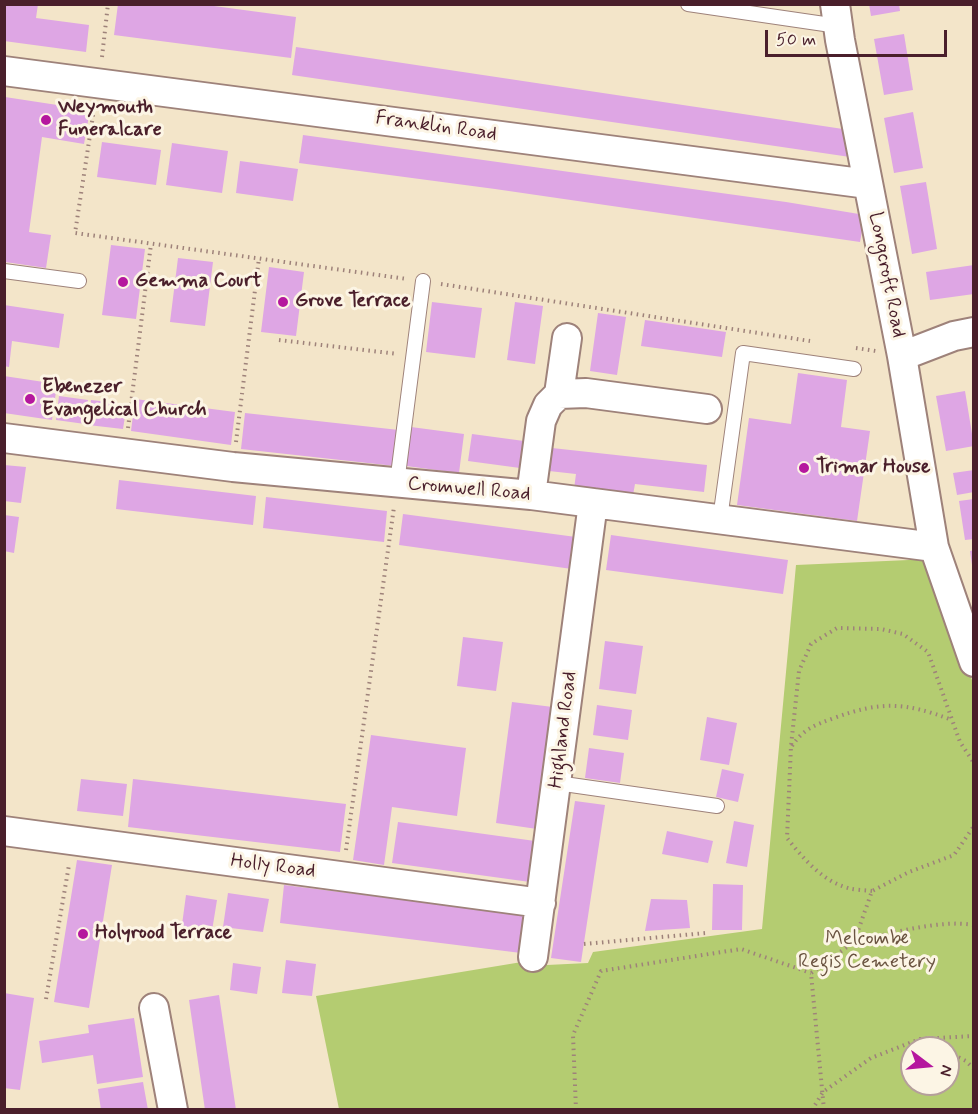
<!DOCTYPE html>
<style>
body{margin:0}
#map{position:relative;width:978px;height:1114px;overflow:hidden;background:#f3e5c9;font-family:Mynerve,sans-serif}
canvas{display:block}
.frame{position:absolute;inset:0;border:6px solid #4a1f2b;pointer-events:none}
.north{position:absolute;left:900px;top:1036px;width:60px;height:60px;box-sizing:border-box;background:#fcf5e5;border:2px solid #b59f9b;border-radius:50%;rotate:106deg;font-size:16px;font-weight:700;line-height:24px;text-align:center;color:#4a1f2b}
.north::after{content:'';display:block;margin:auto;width:21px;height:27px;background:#b5179e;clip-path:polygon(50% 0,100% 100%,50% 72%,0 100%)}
.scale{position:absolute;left:765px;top:30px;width:182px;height:27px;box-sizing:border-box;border:3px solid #4a1f2b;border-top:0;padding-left:8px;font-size:18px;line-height:21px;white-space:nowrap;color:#4a1f2b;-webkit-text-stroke:4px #fcf5e5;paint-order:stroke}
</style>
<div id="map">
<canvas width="978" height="1114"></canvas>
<div class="frame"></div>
<div class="north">N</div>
<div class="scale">50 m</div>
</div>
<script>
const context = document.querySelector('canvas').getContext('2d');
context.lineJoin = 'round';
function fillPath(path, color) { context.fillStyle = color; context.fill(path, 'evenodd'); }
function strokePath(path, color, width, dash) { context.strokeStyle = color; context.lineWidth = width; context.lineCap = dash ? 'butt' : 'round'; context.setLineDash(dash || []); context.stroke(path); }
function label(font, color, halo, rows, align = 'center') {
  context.font = font + ' Mynerve,sans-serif'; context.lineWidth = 6; context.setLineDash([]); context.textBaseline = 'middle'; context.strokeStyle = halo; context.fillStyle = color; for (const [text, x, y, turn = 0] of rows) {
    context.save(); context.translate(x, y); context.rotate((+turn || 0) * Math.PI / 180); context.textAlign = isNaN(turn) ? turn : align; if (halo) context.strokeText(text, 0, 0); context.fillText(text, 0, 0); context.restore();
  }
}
fillPath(new Path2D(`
 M 931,559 L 973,683 L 973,1109 L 339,1109 L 316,996 L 546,958 L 547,965 L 588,963 L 593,952 L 762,929 L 796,565 ZM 912,1048 L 948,1048 L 948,1084 L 912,1084 Z`), '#b4cc71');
fillPath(new Path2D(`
 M 4,4 L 38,4 L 36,18 L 89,25 L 86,52 L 4,41 Z
 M 118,4 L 199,4 L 296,17 L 291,58 L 114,35 Z
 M 869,4 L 899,4 L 900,11 L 871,16 Z
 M 904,34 L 913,90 L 884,95 L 874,39 Z
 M 296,47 L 843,129 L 850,157 L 292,75 Z
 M 5,97 L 90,110 L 84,144 L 42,137 L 29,232 L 51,235 L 46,268 L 5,262 Z
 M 913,112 L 923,168 L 894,173 L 884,118 Z
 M 303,135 L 786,202 L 865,215 L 860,242 L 495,189 L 299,163 Z
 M 102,142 L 161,150 L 156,185 L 97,177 Z
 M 172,143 L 228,151 L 222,193 L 166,185 Z
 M 240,161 L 298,169 L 293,201 L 236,193 Z
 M 926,182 L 937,249 L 912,254 L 900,186 Z
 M 111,245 L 145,249 L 136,319 L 102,315 Z
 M 178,258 L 213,262 L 205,326 L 170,322 Z
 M 974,265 L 974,294 L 930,300 L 926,272 Z
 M 269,267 L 304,272 L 296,336 L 261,332 Z
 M 432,302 L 482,308 L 475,358 L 426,352 Z
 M 515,302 L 543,306 L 535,364 L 507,360 Z
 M 4,305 L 64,314 L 59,348 L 12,341 L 9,367 L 4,366 Z
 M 598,313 L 626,317 L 617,375 L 590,371 Z
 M 645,320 L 726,332 L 722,357 L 641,346 Z
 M 798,373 L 847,380 L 841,427 L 870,431 L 857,521 L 737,505 L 749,418 L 791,424 Z
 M 4,376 L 57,384 L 52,420 L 4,413 Z
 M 965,391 L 974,446 L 946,451 L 936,396 Z
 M 59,396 L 88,400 L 85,424 L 56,420 Z
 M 135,399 L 235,412 L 231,445 L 131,431 Z
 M 91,400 L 127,404 L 123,429 L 88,425 Z
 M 245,413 L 399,430 L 395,466 L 241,449 Z
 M 411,427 L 464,434 L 459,473 L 406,466 Z
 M 472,434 L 524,441 L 520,468 L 468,461 Z
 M 552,448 L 707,465 L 704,492 L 635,484 L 633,495 L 574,489 L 576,474 L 549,471 Z
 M 4,465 L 26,467 L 21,503 L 4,501 Z
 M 974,470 L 974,492 L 957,495 L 953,473 Z
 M 119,480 L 256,496 L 253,525 L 116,509 Z
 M 266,497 L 387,511 L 384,542 L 263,528 Z
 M 974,499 L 974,539 L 965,540 L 959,501 Z
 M 403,514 L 576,537 L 572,569 L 399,545 Z
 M 4,515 L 19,517 L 14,553 L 4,551 Z
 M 611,535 L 788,560 L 783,594 L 606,570 Z
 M 974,550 L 974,565 L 972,565 L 970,551 Z
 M 463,637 L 503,642 L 496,691 L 457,686 Z
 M 605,641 L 643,646 L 636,694 L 599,689 Z
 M 512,702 L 553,707 L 537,829 L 496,823 Z
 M 597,705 L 632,710 L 628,740 L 593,735 Z
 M 707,717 L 737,723 L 729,765 L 700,760 Z
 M 371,735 L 466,748 L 457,816 L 392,807 L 384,865 L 353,860 Z
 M 589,748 L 624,753 L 620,783 L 585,778 Z
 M 722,769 L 744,774 L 738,802 L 716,797 Z
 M 81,779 L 127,784 L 123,816 L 77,811 Z
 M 133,779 L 346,804 L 340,852 L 128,827 Z
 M 575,801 L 605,805 L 581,962 L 551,958 Z
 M 734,821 L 754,825 L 747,867 L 726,863 Z
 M 398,822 L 535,841 L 530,882 L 392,863 Z
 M 667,831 L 713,841 L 708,863 L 662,854 Z
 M 77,860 L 112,865 L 89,1008 L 54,1002 Z
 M 713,884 L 743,885 L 742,930 L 712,930 Z
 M 284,885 L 526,915 L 521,953 L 280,923 Z
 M 228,893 L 269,899 L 263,932 L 223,927 Z
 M 186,895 L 217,900 L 211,937 L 181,932 Z
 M 651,899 L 687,900 L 690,928 L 645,931 Z
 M 286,960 L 316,964 L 312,996 L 282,993 Z
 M 233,963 L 261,967 L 257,994 L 230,990 Z
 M 4,993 L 34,998 L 20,1090 L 4,1088 Z
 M 219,995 L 236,1110 L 205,1110 L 189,1000 Z
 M 134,1018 L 143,1077 L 97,1084 L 93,1055 L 42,1063 L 39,1041 L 89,1033 L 88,1025 Z
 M 143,1082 L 148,1110 L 101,1110 L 98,1089 Z`), '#dea6e4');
const service = new Path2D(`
 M 688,4 L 838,26
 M 4,271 L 79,281
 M 397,483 L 423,281
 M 720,519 L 743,353 L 854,369
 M 557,783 L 717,806`);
const minor = new Path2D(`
 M 835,4 L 840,40 L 902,356 L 934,547 L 974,662
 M 4,71 L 868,184
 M 902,356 L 954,336 L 974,332
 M 559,394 L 567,338
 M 4,438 L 233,467 L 531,495 L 934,547
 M 531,495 L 541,421 L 548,405 L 559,394 L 586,393 L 707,409
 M 4,831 L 541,903
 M 533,957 L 593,503
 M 154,1008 L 173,1110`);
strokePath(service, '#9e827a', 16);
strokePath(minor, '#9e827a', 32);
strokePath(new Path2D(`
 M 102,57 L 108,4
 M 94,109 L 75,233 L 407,279
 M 441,284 L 810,341
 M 279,340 L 398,354
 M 856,348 L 876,351
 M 128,428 L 151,244
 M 236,442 L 259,258
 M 792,746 C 803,729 815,725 834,718 C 881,701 905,702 952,720
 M 346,850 L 394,507
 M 872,891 C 864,890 855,890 848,888 C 822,881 803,858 787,838 L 791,746 L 799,671 L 811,644 L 837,628 L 881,629 L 903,634 L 928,652 L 960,742 L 974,763
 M 854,942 C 888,934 940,919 974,925
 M 584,944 L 706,933
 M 46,999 L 69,865
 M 921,1039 L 940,1048
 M 948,1052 L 966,1061 L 974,1069
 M 576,1110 L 573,1035 L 601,971 L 741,949 L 811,973
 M 812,1110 L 823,1092 L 871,1058 L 920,1039 L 974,1036
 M 824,1110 L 811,973 L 854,942 L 872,891 L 909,872 L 954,855 L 974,826`), '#9e827a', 4, [1.5, 4.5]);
strokePath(service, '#fff', 14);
strokePath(minor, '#fff', 28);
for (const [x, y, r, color] of [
 [46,120,6,"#b5179e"],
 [123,282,6,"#b5179e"],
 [283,302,6,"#b5179e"],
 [30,399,6,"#b5179e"],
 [804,468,6,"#b5179e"],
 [83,934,6,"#b5179e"]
]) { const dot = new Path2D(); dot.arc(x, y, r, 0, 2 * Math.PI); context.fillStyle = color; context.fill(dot); strokePath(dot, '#fcf5e5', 2); }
label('bold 20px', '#4a1f2b', '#fcf5e5', [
 ["Weymouth",58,108],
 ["Funeralcare",58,131],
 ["Gemma Court",135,282],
 ["Grove Terrace",295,302],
 ["Ebenezer",42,388],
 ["Evangelical Church",42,411],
 ["Trimar House",816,468],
 ["Holyrood Terrace",95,934]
], 'left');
label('20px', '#4a1f2b', '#fcf5e5', [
 ["Franklin Road",436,127,8],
 ["Longcroft Road",886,275,79],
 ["Cromwell Road",469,490,5],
 ["Highland Road",564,730,-83],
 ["Holly Road",273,867,7]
]);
label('20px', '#6a5340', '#fcf5e5', [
 ["Melcombe",867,940],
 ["Regis Cemetery",867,963]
]);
</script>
